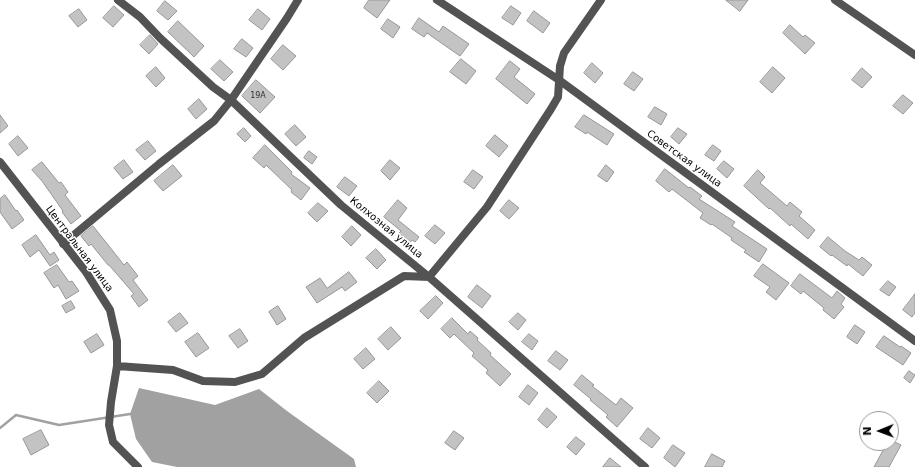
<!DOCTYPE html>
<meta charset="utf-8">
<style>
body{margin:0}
#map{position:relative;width:915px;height:467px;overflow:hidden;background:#fff;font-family:"DejaVu Sans",sans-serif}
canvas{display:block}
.north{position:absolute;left:859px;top:411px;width:40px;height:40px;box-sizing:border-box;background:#fff;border:1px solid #999;border-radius:50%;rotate:269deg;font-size:11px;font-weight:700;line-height:16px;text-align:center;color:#000}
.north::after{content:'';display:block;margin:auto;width:14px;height:18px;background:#000;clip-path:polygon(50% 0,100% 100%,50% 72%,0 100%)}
</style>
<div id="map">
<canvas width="915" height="467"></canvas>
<div class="north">N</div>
</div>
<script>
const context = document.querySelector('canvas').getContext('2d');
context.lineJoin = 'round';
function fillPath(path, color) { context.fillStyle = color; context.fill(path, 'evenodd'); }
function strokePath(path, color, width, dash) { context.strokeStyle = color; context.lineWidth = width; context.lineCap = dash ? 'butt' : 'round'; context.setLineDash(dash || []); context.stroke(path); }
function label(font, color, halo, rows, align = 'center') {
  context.font = font + ' "DejaVu Sans",sans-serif'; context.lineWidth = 3; context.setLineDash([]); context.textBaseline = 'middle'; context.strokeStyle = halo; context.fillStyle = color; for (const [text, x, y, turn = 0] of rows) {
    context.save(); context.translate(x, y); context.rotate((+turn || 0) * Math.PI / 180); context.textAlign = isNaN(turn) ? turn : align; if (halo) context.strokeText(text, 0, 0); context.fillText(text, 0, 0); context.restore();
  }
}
fillPath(new Path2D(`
 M 139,388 L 215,405 L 259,389 L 287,411 L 354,459 L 356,467 L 177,467 L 152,462 L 136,439 L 130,414 Z`), '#a1a1a1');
strokePath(new Path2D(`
 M 0,428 L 16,415 L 59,425 L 130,414`), '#a1a1a1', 2.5);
const building = new Path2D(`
 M 369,0 L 390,0 L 377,18 L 364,8 Z
 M 726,0 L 748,0 L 740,11 Z
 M 165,1 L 177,11 L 168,20 L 157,11 Z
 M 114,6 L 124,15 L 113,27 L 103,18 Z
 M 511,6 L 521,13 L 513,25 L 502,18 Z
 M 79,9 L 87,20 L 78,27 L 69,16 Z
 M 258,9 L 270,19 L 262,30 L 249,20 Z
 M 534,11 L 550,23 L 543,33 L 527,21 Z
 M 419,18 L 439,32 L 443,26 L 469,44 L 460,56 L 427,33 L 424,37 L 412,29 Z
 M 388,19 L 400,27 L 393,38 L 381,29 Z
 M 178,21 L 204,46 L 194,57 L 168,32 Z
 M 790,25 L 803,37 L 805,35 L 815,43 L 805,54 L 783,33 Z
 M 150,35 L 158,44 L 149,54 L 140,45 Z
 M 242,39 L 253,48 L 246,57 L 234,49 Z
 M 283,45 L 296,56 L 283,70 L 271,59 Z
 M 461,59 L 476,71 L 466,84 L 450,72 Z
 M 220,60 L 233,72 L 224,81 L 211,69 Z
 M 510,61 L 520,69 L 514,77 L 535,94 L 527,104 L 496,79 Z
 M 592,63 L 603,73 L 595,83 L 584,73 Z
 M 156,67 L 165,78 L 156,87 L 146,76 Z
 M 773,67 L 785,78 L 772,93 L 760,82 Z
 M 862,68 L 872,77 L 862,88 L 852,80 Z
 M 633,72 L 643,79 L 634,91 L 624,84 Z
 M 256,80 L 275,97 L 260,113 L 242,96 Z
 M 903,95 L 913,103 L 903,114 L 893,106 Z
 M 199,99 L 207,109 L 196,119 L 188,109 Z
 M 655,107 L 667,114 L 661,125 L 648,117 Z
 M 0,115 L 8,126 L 0,133 Z
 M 584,115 L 614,134 L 607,145 L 587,132 L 586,134 L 575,127 Z
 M 295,125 L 306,137 L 296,146 L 285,134 Z
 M 244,128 L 251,136 L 245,142 L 237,134 Z
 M 678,128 L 687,134 L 679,144 L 671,137 Z
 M 495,135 L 508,146 L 499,157 L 486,146 Z
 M 18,136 L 28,148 L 18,156 L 9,144 Z
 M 148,141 L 156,151 L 145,160 L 136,150 Z
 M 265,145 L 292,172 L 291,174 L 310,188 L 301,200 L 291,192 L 292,190 L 266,165 L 264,168 L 253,158 Z
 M 713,145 L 721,151 L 714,161 L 705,155 Z
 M 309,151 L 317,157 L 312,164 L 304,158 Z
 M 124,160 L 133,172 L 123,179 L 114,168 Z
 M 390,160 L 400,168 L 390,180 L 381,171 Z
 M 724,161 L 734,169 L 727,178 L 717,169 Z
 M 42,162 L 59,183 L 61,182 L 68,192 L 65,195 L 81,216 L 71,224 L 62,212 L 63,211 L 42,181 L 32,170 Z
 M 173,165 L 182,176 L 163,191 L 154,181 Z
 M 606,165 L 614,172 L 607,182 L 598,176 Z
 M 665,169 L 689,188 L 690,187 L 702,196 L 699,199 L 735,222 L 732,226 L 767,249 L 759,262 L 744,252 L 746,250 L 731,240 L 732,238 L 712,224 L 711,225 L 700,218 L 703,213 L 672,189 L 669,192 L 656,181 Z
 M 473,170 L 483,177 L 474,189 L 464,182 Z
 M 758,170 L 765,177 L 760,183 L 787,206 L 790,202 L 802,212 L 799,216 L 815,230 L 808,239 L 791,224 L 790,226 L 770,208 L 769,209 L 744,186 Z
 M 345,177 L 357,186 L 349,196 L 337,187 Z
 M 5,195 L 16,211 L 17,210 L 24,220 L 12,229 L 0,212 L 0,199 Z
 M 398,200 L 407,208 L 398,220 L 419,237 L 415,242 L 412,240 L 408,245 L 397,235 L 401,231 L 384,217 Z
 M 509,200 L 519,208 L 509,219 L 500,211 Z
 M 318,203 L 328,211 L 317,222 L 308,213 Z
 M 435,225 L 445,233 L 435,244 L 425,236 Z
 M 93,226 L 124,265 L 127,262 L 138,276 L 133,280 L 148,300 L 139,307 L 131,296 L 134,294 L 109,265 L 108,265 L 91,244 L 89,246 L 81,236 Z
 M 352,226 L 361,235 L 351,246 L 342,237 Z
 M 36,235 L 50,255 L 54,252 L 59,260 L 50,266 L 39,250 L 30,257 L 22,245 Z
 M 828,237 L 845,251 L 859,260 L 862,257 L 872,265 L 863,276 L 848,264 L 847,266 L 832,255 L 831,256 L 820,247 Z
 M 376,249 L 386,260 L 377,269 L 366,258 Z
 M 763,264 L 789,283 L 776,300 L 766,292 L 770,287 L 754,276 Z
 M 57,265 L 69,282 L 72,281 L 79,291 L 66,299 L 58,285 L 54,288 L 44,273 Z
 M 349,272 L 357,282 L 345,291 L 342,287 L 317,303 L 306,287 L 320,278 L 327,288 Z
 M 800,274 L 832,298 L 837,291 L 845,298 L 841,304 L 844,307 L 834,319 L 823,310 L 824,308 L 803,291 L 801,294 L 791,286 Z
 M 888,281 L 896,287 L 889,296 L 880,290 Z
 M 477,285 L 491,296 L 482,308 L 468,297 Z
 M 915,294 L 915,313 L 912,317 L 903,310 Z
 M 436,296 L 443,303 L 428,319 L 420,311 Z
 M 71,301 L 75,308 L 66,313 L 62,306 Z
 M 278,306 L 286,319 L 277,325 L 269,312 Z
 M 180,313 L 188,323 L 176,332 L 168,322 Z
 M 518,313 L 526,320 L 518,330 L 509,322 Z
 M 452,318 L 468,334 L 470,331 L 478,338 L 477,340 L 491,353 L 490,355 L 511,374 L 500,386 L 486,373 L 488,370 L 472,356 L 474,353 L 454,334 L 450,338 L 441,329 Z
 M 855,325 L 865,332 L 857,344 L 847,337 Z
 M 391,327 L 401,338 L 388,350 L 378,339 Z
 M 240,329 L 248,341 L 238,348 L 229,336 Z
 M 198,333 L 209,348 L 196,357 L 185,342 Z
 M 97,334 L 104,345 L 91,353 L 84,342 Z
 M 529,334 L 538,341 L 532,350 L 522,342 Z
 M 884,336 L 900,347 L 901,346 L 911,353 L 903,365 L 876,347 Z
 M 366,348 L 375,359 L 363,369 L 354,359 Z
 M 556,351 L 568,360 L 560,370 L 548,361 Z
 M 909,371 L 915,375 L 910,383 L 904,378 Z
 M 582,375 L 594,385 L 592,386 L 616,405 L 621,398 L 633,408 L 617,427 L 606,417 L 608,415 L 590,400 L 591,399 L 574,385 Z
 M 379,381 L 389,391 L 377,403 L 367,393 Z
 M 528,385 L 538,393 L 529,405 L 519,397 Z
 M 547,408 L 557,417 L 547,428 L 538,420 Z
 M 648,428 L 660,438 L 652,448 L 640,439 Z
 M 41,430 L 49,445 L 31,455 L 23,439 Z
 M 454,431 L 464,438 L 455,450 L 445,443 Z
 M 576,437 L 585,444 L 576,455 L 567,447 Z
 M 891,440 L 901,445 L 889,467 L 874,467 L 887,443 L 891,443 Z
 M 673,445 L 685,453 L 675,467 L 664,458 Z
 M 712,454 L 725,461 L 722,467 L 705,467 Z
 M 610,458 L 621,467 L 603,467 Z`);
fillPath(building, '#c3c3c3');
strokePath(building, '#979797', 1);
strokePath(new Path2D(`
 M 118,0 L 140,17 L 160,38 L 213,87 L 231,100 L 341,205 L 429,277 L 645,467
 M 437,0 L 559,80 L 915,341
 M 835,0 L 915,55
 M 0,162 L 86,272 L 110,310 L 117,341 L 117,366 L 111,402 L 109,425 L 113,442 L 138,467
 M 63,244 L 159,164 L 214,121 L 231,100 L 287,18 L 298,0
 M 117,366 L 173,370 L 203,381 L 235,382 L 262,374 L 304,338 L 404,276 L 429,277 L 487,207 L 551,109 L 558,97 L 560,66 L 564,53 L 601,0`), '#535353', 8);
label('8px', '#313131', null, [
 ["19А",258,96]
]);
label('10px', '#000', '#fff', [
 ["Советская улица",684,159,36],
 ["Колхозная улица",386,228,39],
 ["Центральная улица",79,249,53]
]);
</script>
